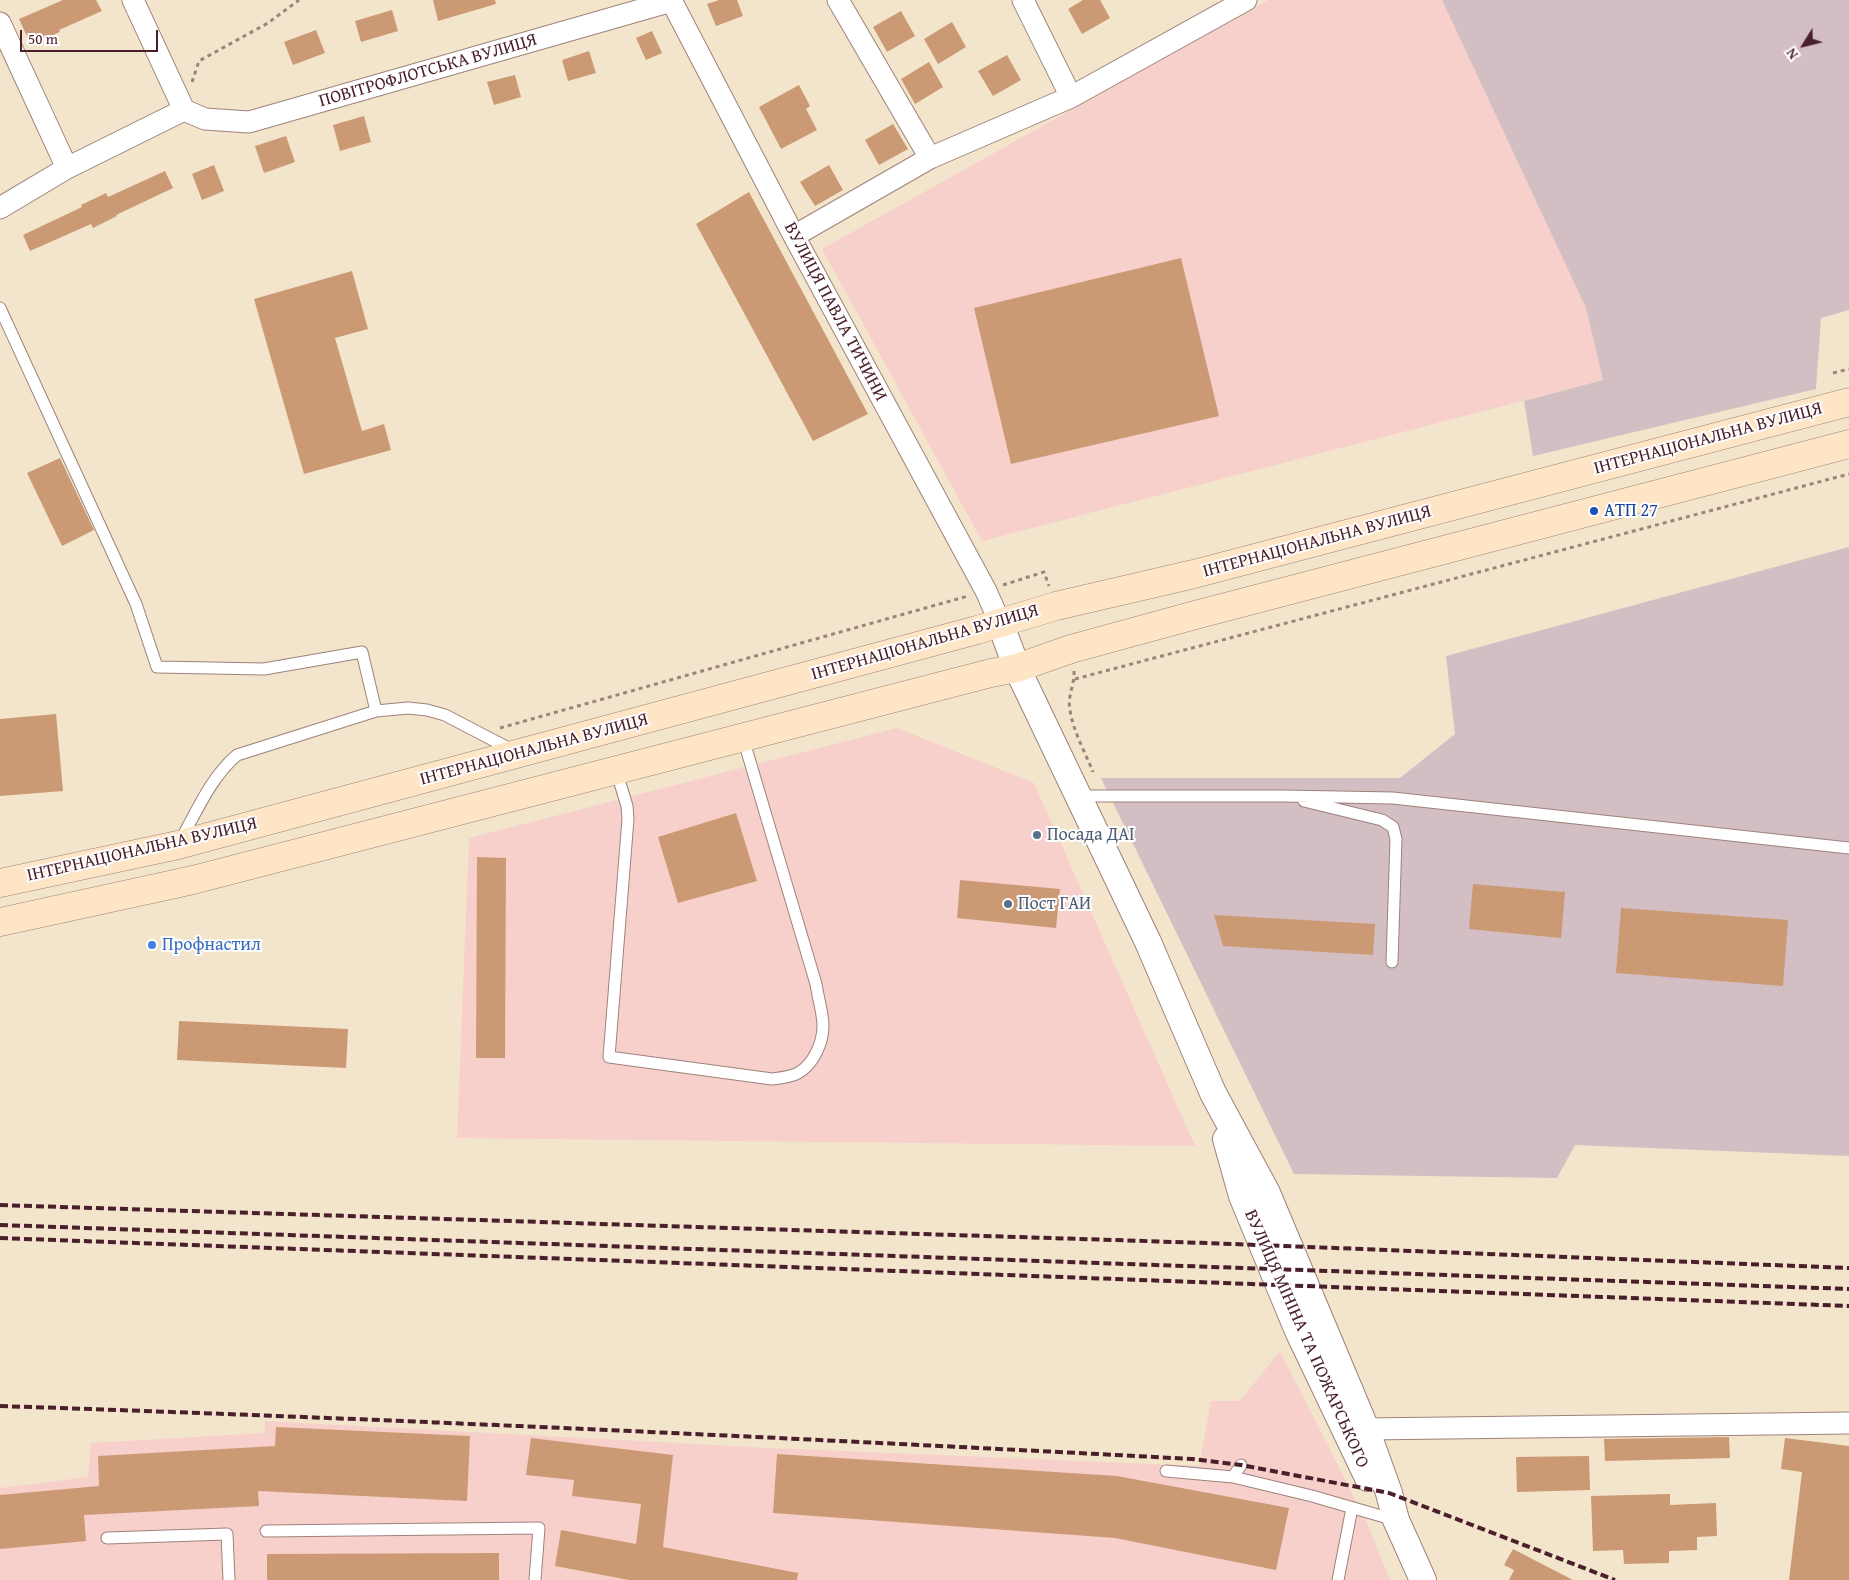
<!DOCTYPE html>
<meta charset="utf-8">
<style>
body{margin:0}
#map{position:relative;width:1849px;height:1580px;overflow:hidden;background:#f2e5cb;font-family:"Gentium Book Plus",serif}
canvas{display:block}
.north{position:absolute;left:1779px;top:20px;width:50px;height:50px;-webkit-text-stroke:4px #fff;paint-order:stroke;rotate:234deg;font-size:14px;font-weight:700;line-height:20px;text-align:center;color:#4a1f2b}
.north::after{content:'';display:block;margin:auto;width:18px;height:22px;background:#4a1f2b;clip-path:polygon(50% 0,100% 100%,50% 72%,0 100%)}
.scale{position:absolute;left:20px;top:30px;width:138px;height:22px;box-sizing:border-box;border:2px solid #4a1f2b;border-top:0;padding-left:6px;font-size:15px;line-height:18px;white-space:nowrap;color:#4a1f2b;-webkit-text-stroke:4px #fff;paint-order:stroke}
</style>
<div id="map">
<canvas width="1849" height="1580"></canvas>
<div class="north">N</div>
<div class="scale">50 m</div>
</div>
<script>
const context = document.querySelector('canvas').getContext('2d');
context.lineJoin = 'round';
function fillPath(path, color) { context.fillStyle = color; context.fill(path, 'evenodd'); }
function strokePath(path, color, width, dash) { context.strokeStyle = color; context.lineWidth = width; context.lineCap = dash ? 'butt' : 'round'; context.setLineDash(dash || []); context.stroke(path); }
function label(font, color, halo, rows, align = 'center') {
  context.font = font + ' "Gentium Book Plus",serif'; context.lineWidth = 4; context.setLineDash([]); context.textBaseline = 'middle'; context.strokeStyle = halo; context.fillStyle = color; for (const [text, x, y, turn = 0] of rows) {
    context.save(); context.translate(x, y); context.rotate((+turn || 0) * Math.PI / 180); context.textAlign = isNaN(turn) ? turn : align; if (halo) context.strokeText(text, 0, 0); context.fillText(text, 0, 0); context.restore();
  }
}
fillPath(new Path2D(`
 M 1268,0 L 1442,0 L 1586,308 L 1603,380 L 982,541 L 822,249 Z
 M 897,728 L 1034,783 L 1195,1146 L 457,1138 L 469,838 Z
 M 1280,1351 L 1367,1523 L 1390,1580 L 0,1580 L 0,1488 L 88,1477 L 91,1443 L 265,1433 L 265,1421 L 770,1448 L 1199,1466 L 1211,1401 L 1240,1401 Z`), '#f7d0cc');
fillPath(new Path2D(`
 M 1442,0 L 1849,0 L 1849,310 L 1821,318 L 1816,389 L 1533,456 L 1524,401 L 1603,380 L 1586,308 Z
 M 1849,547 L 1849,1156 L 1575,1145 L 1557,1178 L 1294,1174 L 1101,778 L 1400,778 L 1455,734 L 1446,656 Z`), '#d2bec3');
fillPath(new Path2D(`
 M 63,0 L 96,0 L 102,11 L 59,30 L 60,32 L 31,45 L 19,19 Z
 M 433,0 L 495,0 L 496,4 L 438,21 Z
 M 719,0 L 737,0 L 743,16 L 716,26 L 707,4 Z
 M 1083,0 L 1100,0 L 1110,18 L 1082,34 L 1068,9 Z
 M 392,10 L 398,31 L 361,42 L 355,21 Z
 M 901,11 L 915,36 L 887,52 L 873,27 Z
 M 952,22 L 966,47 L 938,64 L 924,39 Z
 M 316,30 L 325,53 L 293,65 L 284,42 Z
 M 652,31 L 662,53 L 646,60 L 636,38 Z
 M 589,51 L 596,73 L 568,81 L 562,60 Z
 M 1007,55 L 1021,80 L 993,96 L 978,71 Z
 M 929,62 L 943,87 L 915,104 L 901,79 Z
 M 515,75 L 521,97 L 494,105 L 487,82 Z
 M 799,85 L 810,106 L 806,109 L 817,130 L 781,149 L 759,107 Z
 M 364,116 L 371,142 L 340,151 L 333,125 Z
 M 893,124 L 908,149 L 879,165 L 865,140 Z
 M 286,136 L 295,162 L 264,173 L 255,146 Z
 M 214,165 L 224,191 L 202,200 L 192,174 Z
 M 829,165 L 843,190 L 815,206 L 800,182 Z
 M 165,171 L 173,188 L 116,215 L 117,216 L 93,228 L 91,224 L 30,251 L 23,235 L 82,207 L 81,205 L 106,193 L 108,197 Z
 M 749,192 L 868,414 L 813,441 L 696,224 Z
 M 1181,258 L 1219,416 L 1011,464 L 974,308 Z
 M 352,271 L 368,329 L 335,338 L 362,431 L 384,424 L 391,450 L 304,474 L 254,299 Z
 M 60,458 L 94,530 L 62,546 L 27,473 Z
 M 56,714 L 63,791 L 0,796 L 0,719 Z
 M 736,813 L 757,881 L 678,903 L 658,837 Z
 M 477,857 L 506,858 L 505,1058 L 476,1058 Z
 M 960,880 L 1060,889 L 1056,928 L 957,918 Z
 M 1473,884 L 1565,892 L 1561,938 L 1469,929 Z
 M 1621,908 L 1788,920 L 1783,986 L 1616,973 Z
 M 1214,915 L 1375,924 L 1373,955 L 1223,946 Z
 M 179,1021 L 348,1029 L 346,1068 L 177,1060 Z
 M 276,1427 L 470,1436 L 467,1501 L 258,1491 L 259,1506 L 84,1515 L 86,1541 L 0,1549 L 0,1495 L 99,1486 L 98,1456 L 275,1446 Z
 M 1729,1437 L 1730,1458 L 1605,1461 L 1604,1439 Z
 M 531,1438 L 673,1455 L 663,1547 L 798,1573 L 797,1580 L 629,1580 L 555,1566 L 561,1530 L 636,1544 L 641,1504 L 572,1496 L 574,1480 L 526,1475 Z
 M 1785,1438 L 1849,1446 L 1849,1580 L 1789,1580 L 1802,1472 L 1781,1469 Z
 M 777,1454 L 1117,1476 L 1289,1508 L 1276,1570 L 1115,1538 L 773,1513 Z
 M 1589,1456 L 1590,1490 L 1517,1492 L 1516,1457 Z
 M 1670,1494 L 1670,1505 L 1716,1503 L 1717,1536 L 1697,1537 L 1697,1550 L 1669,1551 L 1669,1563 L 1624,1564 L 1623,1550 L 1593,1551 L 1591,1496 Z
 M 1513,1549 L 1573,1580 L 1509,1580 L 1514,1570 L 1504,1565 Z
 M 499,1553 L 499,1580 L 267,1580 L 267,1554 Z`), '#cb9a74');
const service = new Path2D(`
 M 0,308 L 136,604 L 157,667 L 264,669 L 362,652 L 376,711
 M 616,770 L 627,806 L 628,819 L 609,1057 L 772,1079 C 780,1078 791,1077 798,1073 C 813,1065 823,1043 823,1026 C 823,1013 818,998 816,984 L 743,738
 M 1079,796 L 1284,796 L 1393,798 L 1849,848
 M 1304,801 L 1382,820 L 1393,827 L 1396,839 L 1392,962
 M 180,841 C 197,811 211,777 237,755 L 376,711 L 408,708 L 427,710 L 445,715 L 514,751
 M 1166,1471 L 1233,1477 L 1312,1496 L 1395,1520
 M 1233,1477 L 1241,1465
 M 266,1531 L 539,1528 L 535,1580
 M 107,1538 L 227,1534 L 229,1580
 M 1338,1580 L 1352,1508`);
const minor = new Path2D(`
 M 133,0 L 184,110
 M 671,0 L 794,236 L 986,591 L 1000,623
 M 838,0 L 930,158
 M 1023,0 L 1071,97
 M 0,23 L 67,168
 M 184,110 L 205,119 L 249,122 L 672,1
 M 0,208 L 67,168 L 184,110
 M 794,236 L 930,158 L 1071,97 L 1246,0
 M 1366,1429 L 1849,1423`);
const tertiary = new Path2D(`
 M 1000,623 L 1017,668 L 1148,942 L 1213,1093 L 1267,1193 L 1366,1429 L 1389,1493 L 1396,1520 L 1423,1580
 M 1226,1139 L 1242,1196 L 1298,1331 L 1368,1478`);
const secondary = new Path2D(`
 M 0,883 L 178,845 L 977,630 L 1056,606 L 1194,574 L 1849,402
 M 0,922 L 193,880 L 991,673 L 1017,668 L 1071,649 L 1199,614 L 1849,444`);
strokePath(service, '#9e827b', 13);
strokePath(minor, '#9e827b', 23);
strokePath(tertiary, '#9e827b', 28);
strokePath(secondary, '#9e827b', 29);
strokePath(new Path2D(`
 M 192,82 L 199,61 L 268,23 L 299,0
 M 1833,373 L 1849,369
 M 1003,585 L 1044,572 L 1049,586
 M 1074,671 C 1075,684 1067,696 1070,710 C 1073,731 1085,752 1093,772
 M 1075,679 L 1849,474
 M 500,728 L 968,596`), '#9e827b', 3, [4, 4]);
strokePath(service, '#fff', 11);
strokePath(minor, '#fff', 21);
strokePath(tertiary, '#fff', 26);
strokePath(secondary, '#fde5c5', 28);
strokePath(new Path2D(`
 M 0,1205 L 1207,1243 L 1849,1268
 M 0,1225 L 1849,1289
 M 0,1238 L 1849,1306
 M 0,1406 C 398,1419 795,1438 1192,1459 L 1241,1465 L 1389,1493 L 1615,1580`), '#4a1f2b', 4, [8, 4]);
for (const [x, y, r, color] of [
 [1594,511,5,"#1a4fb4"],
 [1037,835,5,"#5c6f8a"],
 [1008,904,5,"#5c6f8a"],
 [152,945,5,"#3f7fe0"]
]) { const dot = new Path2D(); dot.arc(x, y, r, 0, 2 * Math.PI); context.fillStyle = color; context.fill(dot); strokePath(dot, '#fff', 2); }
label('18px', '#4a1f2b', '#fff', [
 ["ПОВІТРОФЛОТСЬКА ВУЛИЦЯ",428,71,-16],
 ["ВУЛИЦЯ ПАВЛА ТИЧИНИ",835,312,62],
 ["ІНТЕРНАЦІОНАЛЬНА ВУЛИЦЯ",1708,439,-15],
 ["ІНТЕРНАЦІОНАЛЬНА ВУЛИЦЯ",1317,542,-15],
 ["ІНТЕРНАЦІОНАЛЬНА ВУЛИЦЯ",925,643,-16],
 ["ІНТЕРНАЦІОНАЛЬНА ВУЛИЦЯ",534,750,-15],
 ["ІНТЕРНАЦІОНАЛЬНА ВУЛИЦЯ",142,850,-13],
 ["ВУЛИЦЯ МІНІНА ТА ПОЖАРСЬКОГО",1306,1339,66]
]);
label('18px', '#164399', '#fff', [
 ["АТП 27",1604,511]
], 'left');
label('18px', '#4e5e75', '#fff', [
 ["Посада ДАІ",1047,835],
 ["Пост ГАИ",1018,904]
], 'left');
label('18px', '#366cbe', '#fff', [
 ["Профнастил",162,945]
], 'left');
</script>
